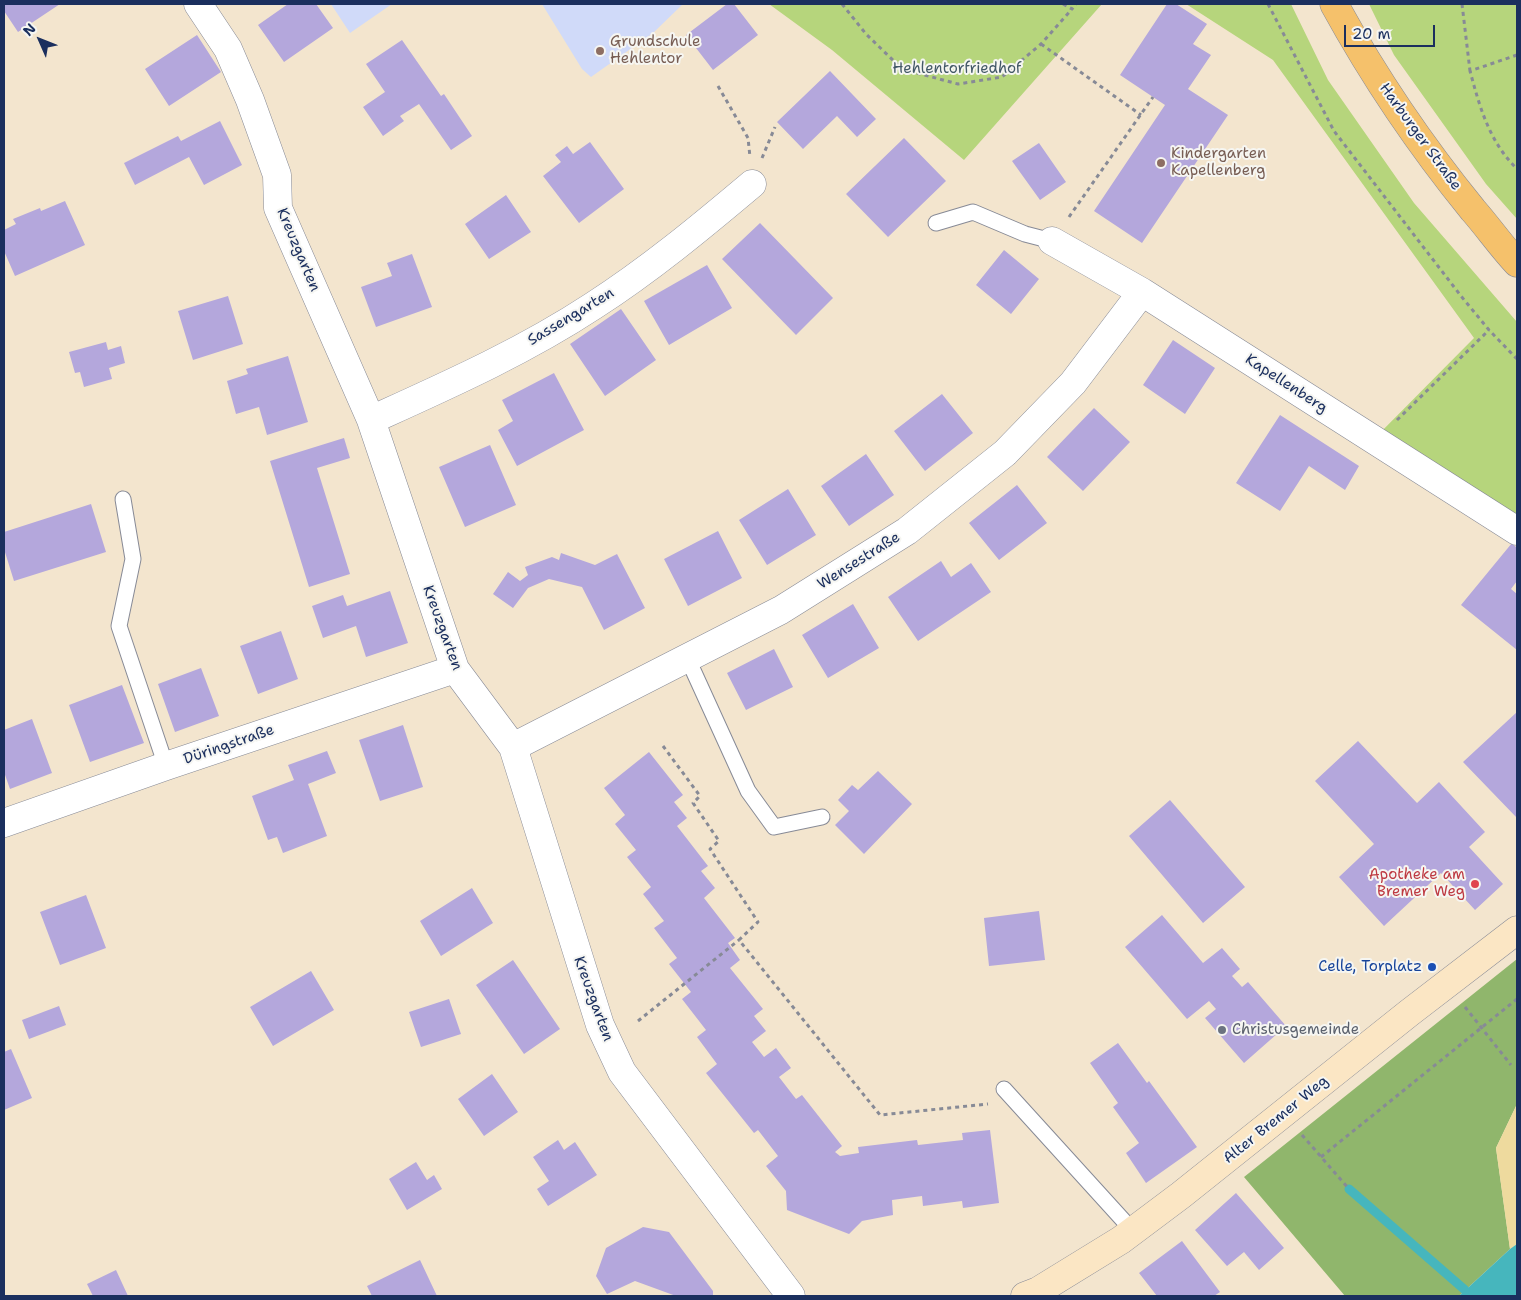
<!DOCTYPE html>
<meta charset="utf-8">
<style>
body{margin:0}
#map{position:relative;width:1521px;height:1300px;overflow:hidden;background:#f3e5ce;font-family:"Shantell Sans",sans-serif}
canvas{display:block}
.frame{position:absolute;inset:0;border:5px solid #1b2f5e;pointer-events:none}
.north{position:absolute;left:15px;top:15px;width:50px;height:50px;-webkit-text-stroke:4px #f6f6f2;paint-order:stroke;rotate:314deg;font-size:14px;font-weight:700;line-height:20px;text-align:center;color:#1b2f5e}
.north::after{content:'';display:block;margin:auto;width:18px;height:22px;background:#1b2f5e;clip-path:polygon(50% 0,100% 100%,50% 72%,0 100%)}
.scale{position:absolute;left:1344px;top:25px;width:91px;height:22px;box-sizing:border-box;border:2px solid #1b2f5e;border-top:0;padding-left:6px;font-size:15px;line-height:18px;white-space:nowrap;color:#1b2f5e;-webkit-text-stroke:4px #f6f6f2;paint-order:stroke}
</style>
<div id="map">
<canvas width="1521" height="1300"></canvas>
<div class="frame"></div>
<div class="north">N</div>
<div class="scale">20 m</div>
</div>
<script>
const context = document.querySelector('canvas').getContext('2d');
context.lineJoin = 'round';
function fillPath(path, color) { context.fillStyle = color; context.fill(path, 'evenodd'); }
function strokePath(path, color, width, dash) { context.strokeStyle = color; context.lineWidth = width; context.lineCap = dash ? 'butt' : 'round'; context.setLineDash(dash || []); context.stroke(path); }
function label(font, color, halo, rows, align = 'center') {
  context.font = font + ' "Shantell Sans",sans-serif'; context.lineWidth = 4; context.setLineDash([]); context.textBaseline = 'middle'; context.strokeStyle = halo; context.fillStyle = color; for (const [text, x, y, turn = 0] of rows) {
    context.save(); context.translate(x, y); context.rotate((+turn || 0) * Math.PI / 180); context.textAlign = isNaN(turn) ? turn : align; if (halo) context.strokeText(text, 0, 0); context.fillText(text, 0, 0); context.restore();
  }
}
fillPath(new Path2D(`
 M 331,4 L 392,4 L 350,33 Z
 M 542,4 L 683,4 L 653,33 L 591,77 L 582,69 Z`), '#d0daf9');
fillPath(new Path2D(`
 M 769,4 L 1102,4 L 964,160 L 832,50 Z
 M 1186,4 L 1291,4 L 1328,80 L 1414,203 L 1517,322 L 1517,541 L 1368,445 L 1474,338 L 1273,60 Z
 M 1369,4 L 1517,4 L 1517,219 L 1486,184 L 1394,55 Z`), '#b6d57c');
fillPath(new Path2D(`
 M 1517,959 L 1517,1104 L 1496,1148 L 1510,1249 L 1459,1296 L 1345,1296 L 1244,1177 Z`), '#90b66c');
fillPath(new Path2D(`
 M 1517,1104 L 1517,1244 L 1510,1249 L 1496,1148 Z`), '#eeda9e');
fillPath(new Path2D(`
 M 1517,1244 L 1517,1296 L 1459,1296 L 1510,1249 Z`), '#46b6bd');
strokePath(new Path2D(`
 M 1349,1189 L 1465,1290`), '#46b6bd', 9);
fillPath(new Path2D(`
 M 4,4 L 60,4 L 18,32 L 4,11 Z
 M 288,4 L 316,4 L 333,28 L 284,62 L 258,25 Z
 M 727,4 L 734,4 L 758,35 L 713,70 L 686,35 Z
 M 1167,4 L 1176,4 L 1207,24 L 1193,44 L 1211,55 L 1188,89 L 1228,115 L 1142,243 L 1094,211 L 1165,105 L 1120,75 Z
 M 197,35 L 221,72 L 169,106 L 145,69 Z
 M 402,40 L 441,96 L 444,94 L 472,136 L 451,150 L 419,104 L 400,116 L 404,121 L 383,136 L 363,107 L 385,92 L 366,64 Z
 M 830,71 L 876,119 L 857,137 L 837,116 L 803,149 L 777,122 Z
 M 220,121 L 242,165 L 204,185 L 189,157 L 135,185 L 124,163 L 178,136 L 181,141 Z
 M 904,138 L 946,181 L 888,237 L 846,194 Z
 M 590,142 L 624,189 L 579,223 L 543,176 L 561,162 L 555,155 L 567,146 L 573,154 Z
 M 1039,143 L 1066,182 L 1040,200 L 1012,161 Z
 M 506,195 L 531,232 L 489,259 L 465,224 Z
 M 65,201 L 85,245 L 15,276 L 4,251 L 4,230 L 16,224 L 13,219 L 40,208 L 41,211 Z
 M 760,223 L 833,298 L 796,335 L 722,259 Z
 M 1004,250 L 1039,279 L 1011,314 L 976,285 Z
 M 412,254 L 432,307 L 376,327 L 361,287 L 392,276 L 387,263 Z
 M 707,265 L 732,308 L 669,345 L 644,301 Z
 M 228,296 L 243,344 L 193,360 L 178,311 Z
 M 621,309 L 656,360 L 605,396 L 570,344 Z
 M 1173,340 L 1215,368 L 1185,414 L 1143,385 Z
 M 106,342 L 108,350 L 121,346 L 125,363 L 109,368 L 112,379 L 84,387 L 80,372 L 75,373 L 69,352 Z
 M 288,356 L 308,422 L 267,435 L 259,407 L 236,414 L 227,381 L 248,374 L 246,369 Z
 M 554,373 L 584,430 L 517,466 L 498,430 L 513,421 L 502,400 Z
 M 942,394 L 973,433 L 925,471 L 894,431 Z
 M 1094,408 L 1130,442 L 1083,491 L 1047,457 Z
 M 1280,415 L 1359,466 L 1345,490 L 1309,466 L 1280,511 L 1236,483 Z
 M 344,438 L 350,458 L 317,468 L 350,574 L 309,587 L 270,461 Z
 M 490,445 L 516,505 L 465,527 L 439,467 Z
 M 866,454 L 894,495 L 849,526 L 821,486 Z
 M 1017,485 L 1047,523 L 999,560 L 969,523 Z
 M 788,489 L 816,535 L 767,565 L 739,520 Z
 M 91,504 L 106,552 L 14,581 L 4,549 L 4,532 Z
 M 718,531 L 742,578 L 688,606 L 664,559 Z
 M 1512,543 L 1517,548 L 1517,581 L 1511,589 L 1517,594 L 1517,650 L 1461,605 Z
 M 561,553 L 595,565 L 617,554 L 645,608 L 604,630 L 582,587 L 549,579 L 528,588 L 513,608 L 493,594 L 508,572 L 520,581 L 528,575 L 525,567 L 552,557 L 559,560 Z
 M 941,561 L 951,577 L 971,563 L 991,592 L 918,641 L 888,597 Z
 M 390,591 L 408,643 L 366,657 L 356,626 L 323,638 L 312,606 L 343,595 L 347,606 Z
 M 853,604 L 879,648 L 828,678 L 802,635 Z
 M 281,631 L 298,679 L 258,694 L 240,646 Z
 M 774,649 L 793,687 L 746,710 L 727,673 Z
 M 201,668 L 219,716 L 175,732 L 158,684 Z
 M 122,685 L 144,743 L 90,762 L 69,705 Z
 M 1517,712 L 1517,818 L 1463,762 Z
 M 32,719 L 52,773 L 10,789 L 4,772 L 4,730 Z
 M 403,725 L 423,787 L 380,801 L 359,740 Z
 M 1358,741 L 1417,803 L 1439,782 L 1485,832 L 1469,847 L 1503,884 L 1475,910 L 1441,873 L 1384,926 L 1339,877 L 1374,844 L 1315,781 Z
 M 327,751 L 336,773 L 308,784 L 327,836 L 283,853 L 277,837 L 268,840 L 252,796 L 294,780 L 288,765 Z
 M 649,752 L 683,795 L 674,802 L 687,818 L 677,826 L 708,866 L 701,871 L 715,888 L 704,898 L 735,938 L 728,943 L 740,960 L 730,968 L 763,1009 L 754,1016 L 766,1031 L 752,1042 L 764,1057 L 776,1048 L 791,1068 L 779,1077 L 796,1099 L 802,1095 L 842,1146 L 835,1152 L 840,1156 L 859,1153 L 858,1147 L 917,1140 L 918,1145 L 963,1140 L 962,1133 L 990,1130 L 999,1203 L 963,1208 L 962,1201 L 923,1206 L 922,1196 L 892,1200 L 893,1215 L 862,1221 L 849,1234 L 787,1210 L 786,1191 L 766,1166 L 778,1156 L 758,1130 L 754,1133 L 706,1073 L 717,1064 L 697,1037 L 706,1030 L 682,999 L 691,992 L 669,964 L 677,958 L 654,928 L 664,921 L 643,894 L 651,887 L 627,857 L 636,850 L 615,824 L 625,815 L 604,788 Z
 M 878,771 L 912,804 L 864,854 L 835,825 L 849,811 L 838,800 L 852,785 L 858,790 Z
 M 1170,800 L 1245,887 L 1203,923 L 1129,836 Z
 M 472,888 L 493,923 L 441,956 L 420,921 Z
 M 86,895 L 106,948 L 60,965 L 40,912 Z
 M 1039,911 L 1045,960 L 989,966 L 984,918 Z
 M 1162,915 L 1203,963 L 1222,948 L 1240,969 L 1232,976 L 1242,987 L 1248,982 L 1286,1026 L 1244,1063 L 1205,1018 L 1216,1009 L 1209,1001 L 1187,1019 L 1125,947 Z
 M 513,960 L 560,1029 L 524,1054 L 476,985 Z
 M 311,971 L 334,1010 L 273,1046 L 250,1007 Z
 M 449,999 L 461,1034 L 421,1047 L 409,1012 Z
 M 59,1006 L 66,1025 L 29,1039 L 22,1020 Z
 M 1118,1043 L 1147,1083 L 1149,1081 L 1197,1147 L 1146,1183 L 1126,1153 L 1139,1143 L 1113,1107 L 1118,1103 L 1090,1063 Z
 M 11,1049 L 32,1098 L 4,1110 L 4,1052 Z
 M 492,1074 L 518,1112 L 484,1136 L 458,1099 Z
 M 558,1140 L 564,1150 L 575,1142 L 597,1175 L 548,1206 L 537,1189 L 549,1181 L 533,1157 Z
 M 416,1162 L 427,1180 L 434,1175 L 442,1189 L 407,1210 L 389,1179 Z
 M 1236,1193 L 1284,1248 L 1259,1270 L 1244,1252 L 1227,1266 L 1195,1230 Z
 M 643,1227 L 669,1232 L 713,1291 L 713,1296 L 676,1296 L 635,1281 L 607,1294 L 596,1276 L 606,1248 Z
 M 1182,1241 L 1220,1292 L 1214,1296 L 1157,1296 L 1139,1273 Z
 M 420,1260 L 437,1296 L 372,1296 L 367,1286 Z
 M 116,1270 L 128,1296 L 93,1296 L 87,1284 Z`), '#b4a7dc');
const lane = new Path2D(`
 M 936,223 L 973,212 L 1025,234 L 1052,241
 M 123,499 L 133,559 L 119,626 L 166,766
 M 687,657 L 748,791 L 774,827 L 822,817
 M 1004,1089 L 1133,1231`);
const street = new Path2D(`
 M 198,4 L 228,49 L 250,100 L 277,175 L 278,208 L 371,420 L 455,669 L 513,747 L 600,1025 L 622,1072 L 791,1296
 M 1052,241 L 1142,292 L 1517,531
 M 371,420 C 446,386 523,352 593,306 C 649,270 701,227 752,184
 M 513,747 L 781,610 L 907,531 L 1005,453 L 1073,383 L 1142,292
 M 4,823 L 166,766 L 455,669`);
const secondary = new Path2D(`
 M 1025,1296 L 1038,1291 L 1121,1240 L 1181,1195 L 1409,1013 L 1517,930`);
const primary = new Path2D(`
 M 1334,4 C 1374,77 1420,145 1473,210 C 1488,227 1501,246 1517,263`);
strokePath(lane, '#878a96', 17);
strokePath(street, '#878a96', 29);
strokePath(secondary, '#878a96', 29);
strokePath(primary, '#878a96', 29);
strokePath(new Path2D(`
 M 842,4 L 866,34 L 902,69 L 958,84 L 1002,77 L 1041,44 L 1072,9
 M 1063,4 L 1072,9 L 1076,4
 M 1268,4 L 1334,131 L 1461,296 L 1489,330 L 1517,359
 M 1462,4 L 1470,71
 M 1041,44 L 1141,115
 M 1517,55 L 1470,71 C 1480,108 1489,141 1517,169
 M 718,86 L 748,138 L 750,157
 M 762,158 L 775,127
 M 1069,217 L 1153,97
 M 1397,420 L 1489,330
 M 663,746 L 700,796 L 693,803 L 719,841 L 710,849 L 758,922 L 739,940 L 880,1115 L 988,1104
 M 1465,1007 L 1511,1065
 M 638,1021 L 739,940
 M 1302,1135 L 1349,1189
 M 1321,1157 L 1517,999`), '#878a96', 3, [4, 4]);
strokePath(lane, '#fff', 15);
strokePath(street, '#fff', 28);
strokePath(secondary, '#fbe6c4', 28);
strokePath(primary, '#f5c16b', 28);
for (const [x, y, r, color] of [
 [600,51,5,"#8d6e63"],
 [1161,163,5,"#8d6e63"],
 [1475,884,5,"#e0444e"],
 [1432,967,5,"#1a4fb4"],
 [1222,1030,5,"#6b7280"]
]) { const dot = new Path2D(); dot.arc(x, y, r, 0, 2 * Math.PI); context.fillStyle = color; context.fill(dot); strokePath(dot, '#f6f6f2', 2); }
label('15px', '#785e54', '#f6f6f2', [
 ["Grundschule",610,42],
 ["Hehlentor",610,59],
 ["Kindergarten",1171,154],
 ["Kapellenberg",1171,171]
], 'left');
label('15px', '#425866', '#f6f6f2', [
 ["Hehlentorfriedhof",957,69]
]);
label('15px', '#1b2f5e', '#f6f6f2', [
 ["Harburger Straße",1420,137,54],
 ["Kreuzgarten",298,250,67],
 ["Sassengarten",571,317,-31],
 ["Kapellenberg",1286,384,33],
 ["Wensestraße",859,561,-32],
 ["Kreuzgarten",442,628,70],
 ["Düringstraße",229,745,-19],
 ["Kreuzgarten",593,999,70],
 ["Alter Bremer Weg",1276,1120,-39]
]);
label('15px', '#be3a42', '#f6f6f2', [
 ["Apotheke am",1465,875],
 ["Bremer Weg",1465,892]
], 'right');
label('15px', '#164399', '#f6f6f2', [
 ["Celle, Torplatz",1422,967]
], 'right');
label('15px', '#5b616d', '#f6f6f2', [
 ["Christusgemeinde",1232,1030]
], 'left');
</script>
